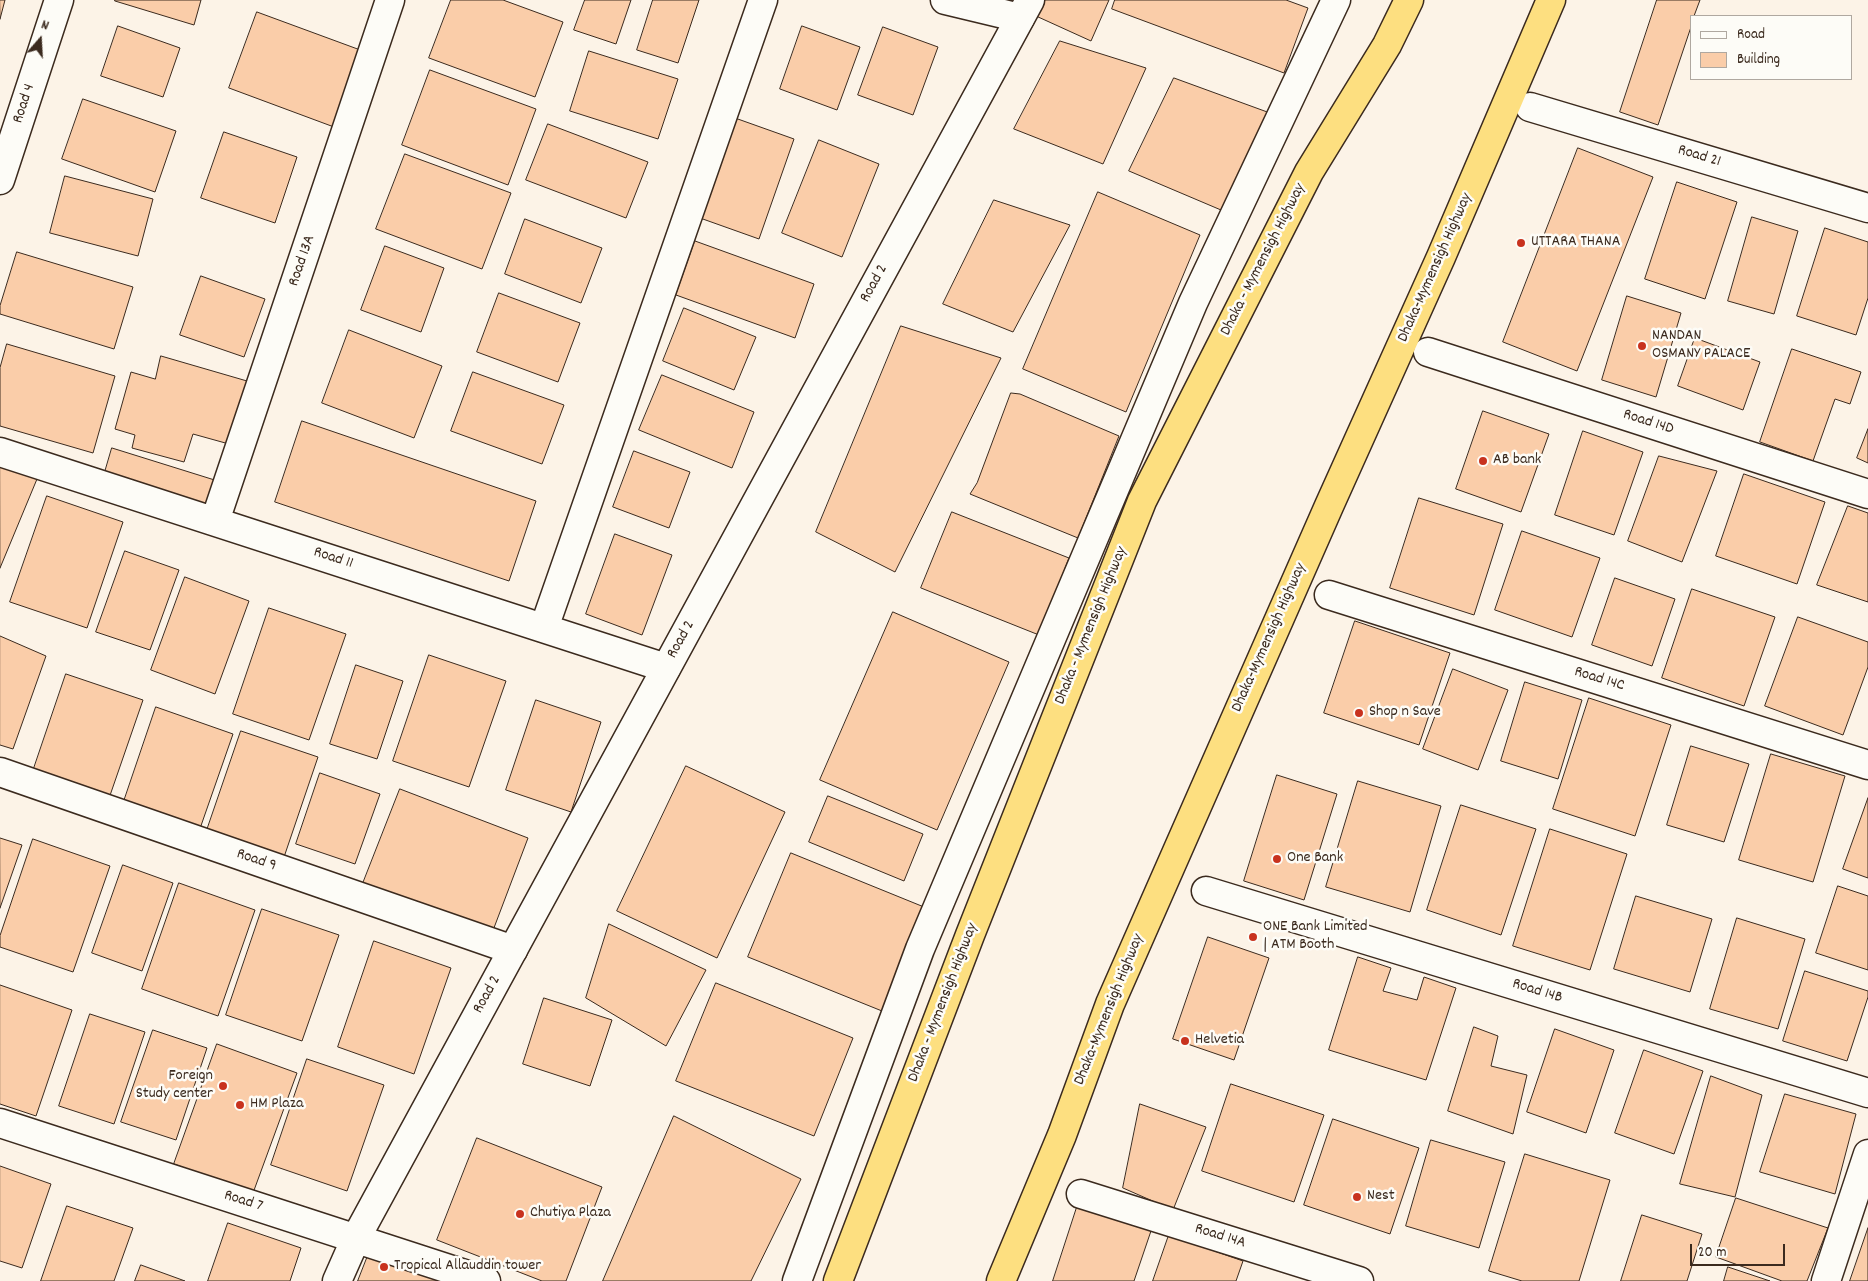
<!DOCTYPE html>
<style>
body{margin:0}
#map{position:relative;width:1868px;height:1281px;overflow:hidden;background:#fcf3e7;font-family:Dekko,sans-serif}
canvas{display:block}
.legend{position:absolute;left:1690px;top:15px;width:162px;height:65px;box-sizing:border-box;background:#fdfcf7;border:1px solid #afa8a0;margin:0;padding:6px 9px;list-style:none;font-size:15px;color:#3b2a1e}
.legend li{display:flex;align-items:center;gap:10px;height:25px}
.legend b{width:25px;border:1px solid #afa8a0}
.north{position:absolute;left:15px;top:15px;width:50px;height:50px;-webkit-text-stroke:4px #fdfcf7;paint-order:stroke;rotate:19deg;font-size:14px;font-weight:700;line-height:20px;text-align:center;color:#3b2a1e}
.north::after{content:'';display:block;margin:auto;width:18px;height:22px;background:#3b2a1e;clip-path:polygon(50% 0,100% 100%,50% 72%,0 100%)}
.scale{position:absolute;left:1690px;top:1244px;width:95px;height:22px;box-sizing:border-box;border:2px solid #3b2a1e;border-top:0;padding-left:6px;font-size:15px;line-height:18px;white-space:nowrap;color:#3b2a1e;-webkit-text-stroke:4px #fdfcf7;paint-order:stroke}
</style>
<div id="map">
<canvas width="1868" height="1281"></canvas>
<ul class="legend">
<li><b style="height:6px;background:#fdfcf7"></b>Road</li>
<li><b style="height:14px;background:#facda9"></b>Building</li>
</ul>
<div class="north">N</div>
<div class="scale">20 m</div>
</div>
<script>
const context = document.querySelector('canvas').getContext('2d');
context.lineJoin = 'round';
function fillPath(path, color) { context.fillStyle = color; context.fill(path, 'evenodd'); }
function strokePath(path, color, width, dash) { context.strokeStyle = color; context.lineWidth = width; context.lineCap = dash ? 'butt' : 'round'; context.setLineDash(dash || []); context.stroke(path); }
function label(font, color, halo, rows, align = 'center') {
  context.font = font + ' Dekko,sans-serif'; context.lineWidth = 5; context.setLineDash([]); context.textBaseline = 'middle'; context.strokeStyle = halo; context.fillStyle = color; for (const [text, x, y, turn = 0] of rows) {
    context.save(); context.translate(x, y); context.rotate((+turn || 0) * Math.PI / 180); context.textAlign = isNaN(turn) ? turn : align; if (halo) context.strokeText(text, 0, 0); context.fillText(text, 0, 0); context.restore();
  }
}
const building = new Path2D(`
 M 0,0 L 5,0 L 0,19 Z
 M 115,0 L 201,0 L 194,25 L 115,1 Z
 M 451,0 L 503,0 L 563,22 L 535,97 L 429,58 Z
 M 585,0 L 631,0 L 616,44 L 574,30 Z
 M 653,0 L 699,0 L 678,63 L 637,50 Z
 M 1043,0 L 1109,0 L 1091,41 L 1036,16 Z
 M 1115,0 L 1286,0 L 1308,8 L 1284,73 L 1112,9 Z
 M 1657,0 L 1700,0 L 1694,16 L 1692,16 L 1692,24 L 1658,125 L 1620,112 Z
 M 257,12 L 363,51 L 334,127 L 229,88 Z
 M 118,26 L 180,48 L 163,97 L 101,76 Z
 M 802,26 L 860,47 L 837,110 L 780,89 Z
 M 883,27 L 938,47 L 913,115 L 858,95 Z
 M 1060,41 L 1146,68 L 1103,164 L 1014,129 Z
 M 589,51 L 678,79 L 658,139 L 570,111 Z
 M 430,70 L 536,109 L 508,185 L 402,145 Z
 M 1174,78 L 1270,113 L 1221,210 L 1129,171 Z
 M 83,99 L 176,131 L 155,192 L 62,159 Z
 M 735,118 L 794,139 L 759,239 L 700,218 Z
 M 548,124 L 648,162 L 626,218 L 526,180 Z
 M 224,132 L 297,157 L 275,223 L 201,198 Z
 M 819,140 L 879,164 L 842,257 L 782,233 Z
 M 1578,148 L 1653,177 L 1577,371 L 1503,342 Z
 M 405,154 L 511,193 L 482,269 L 376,229 Z
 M 65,176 L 153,199 L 138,256 L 50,233 Z
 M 1677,182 L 1737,202 L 1705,299 L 1645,279 Z
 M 1098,192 L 1200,235 L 1126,412 L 1023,369 Z
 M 994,200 L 1070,225 L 1013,332 L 943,304 Z
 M 1752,217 L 1798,231 L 1774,314 L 1728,301 Z
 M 525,219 L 602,248 L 581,303 L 505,274 Z
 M 1825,228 L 1868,242 L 1868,298 L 1856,335 L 1797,316 Z
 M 695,241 L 814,284 L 795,338 L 676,295 Z
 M 385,246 L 444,268 L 421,332 L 361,310 Z
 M 17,252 L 133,287 L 114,349 L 0,314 L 0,306 Z
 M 201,276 L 265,299 L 244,357 L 180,335 Z
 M 499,293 L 580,323 L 558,382 L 477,352 Z
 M 1627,296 L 1681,313 L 1656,397 L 1602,380 Z
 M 684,308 L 756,337 L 734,390 L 663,361 Z
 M 901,326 L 1001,358 L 895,572 L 816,532 Z
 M 349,330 L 442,366 L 414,438 L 322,403 Z
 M 1695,338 L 1760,362 L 1743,410 L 1678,386 Z
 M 7,344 L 115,376 L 93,453 L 0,426 L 0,368 Z
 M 1792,349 L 1861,372 L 1850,404 L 1835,399 L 1813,461 L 1760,442 Z
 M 161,356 L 247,381 L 229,444 L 193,434 L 184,462 L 132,448 L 135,435 L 115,429 L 131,372 L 155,379 Z
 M 473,372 L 564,405 L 542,464 L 451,431 Z
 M 662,375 L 754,412 L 732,468 L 639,430 Z
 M 1011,393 L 1020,394 L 1119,436 L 1078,538 L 970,494 L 977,483 Z
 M 1483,411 L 1549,434 L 1521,512 L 1456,489 Z
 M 302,421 L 536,501 L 509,581 L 275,502 Z
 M 1868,429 L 1868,463 L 1857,458 Z
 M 1583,431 L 1643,452 L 1614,535 L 1555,515 Z
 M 112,448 L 221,482 L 213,507 L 105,472 Z
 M 634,451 L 690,472 L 669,528 L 613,507 Z
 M 1659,456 L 1717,471 L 1682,562 L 1628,541 Z
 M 0,466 L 37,479 L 0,568 Z
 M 1744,474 L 1825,502 L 1797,584 L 1716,556 Z
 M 47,496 L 123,522 L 87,628 L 10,602 Z
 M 1419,498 L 1503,524 L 1474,615 L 1390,588 Z
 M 1848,506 L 1868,513 L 1868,602 L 1817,585 Z
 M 952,512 L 1069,558 L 1039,635 L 921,588 Z
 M 1522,531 L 1600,558 L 1572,637 L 1495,610 Z
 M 615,534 L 672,555 L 642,635 L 586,614 Z
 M 125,551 L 179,570 L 150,650 L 96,632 Z
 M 185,577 L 249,601 L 215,694 L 151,670 Z
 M 1615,578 L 1675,599 L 1652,666 L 1592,645 Z
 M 1692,589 L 1775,617 L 1744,706 L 1662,678 Z
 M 269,608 L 346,634 L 309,740 L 233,714 Z
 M 893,612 L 1009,662 L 937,830 L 820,780 Z
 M 1798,617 L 1868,642 L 1868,667 L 1843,735 L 1765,706 Z
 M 1355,621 L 1450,653 L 1419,745 L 1324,713 Z
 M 0,636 L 46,656 L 13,749 L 0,745 Z
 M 429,655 L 506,681 L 469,787 L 393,761 Z
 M 356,665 L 403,681 L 377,759 L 330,744 Z
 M 1453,669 L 1508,690 L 1478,770 L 1423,749 Z
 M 66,674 L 143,700 L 106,807 L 30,780 Z
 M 1525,682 L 1582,700 L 1558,779 L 1501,761 Z
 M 1589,698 L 1671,725 L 1635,836 L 1553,809 Z
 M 536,700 L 601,722 L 571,812 L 506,790 Z
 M 156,707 L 233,734 L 196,840 L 120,813 Z
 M 241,731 L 318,757 L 282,863 L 205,836 Z
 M 1691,746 L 1749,764 L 1724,842 L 1667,825 Z
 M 1771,754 L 1845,776 L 1813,882 L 1739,860 Z
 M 686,766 L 785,812 L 717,958 L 617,911 Z
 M 320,773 L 380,794 L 355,864 L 296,844 Z
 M 1277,775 L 1337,794 L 1304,900 L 1244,881 Z
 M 1358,781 L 1441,806 L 1410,912 L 1326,887 Z
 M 400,789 L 528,838 L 489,941 L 360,891 Z
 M 828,796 L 923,834 L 904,881 L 809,842 Z
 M 1868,798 L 1868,878 L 1843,869 Z
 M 1461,805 L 1536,829 L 1501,935 L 1427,910 Z
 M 1550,829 L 1627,854 L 1590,970 L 1513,946 Z
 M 0,838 L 22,845 L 0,908 Z
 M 33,839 L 110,866 L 73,972 L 0,947 L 0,936 Z
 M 791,853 L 924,907 L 882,1011 L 748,957 Z
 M 123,865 L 173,883 L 142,971 L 92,953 Z
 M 179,883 L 255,910 L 218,1016 L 142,989 Z
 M 1838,886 L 1868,896 L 1868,970 L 1816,953 Z
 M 1636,896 L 1712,919 L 1690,992 L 1614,969 Z
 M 262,909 L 339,935 L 302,1041 L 226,1015 Z
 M 1737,918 L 1805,939 L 1778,1029 L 1710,1009 Z
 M 609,924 L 706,970 L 666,1046 L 586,998 Z
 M 1208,937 L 1269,958 L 1234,1060 L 1173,1039 Z
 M 374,941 L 451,968 L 414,1074 L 338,1047 Z
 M 1358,957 L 1391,968 L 1383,991 L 1417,1000 L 1424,977 L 1456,988 L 1426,1080 L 1329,1050 Z
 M 1805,971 L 1868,991 L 1868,997 L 1847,1061 L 1783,1041 Z
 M 716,983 L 853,1038 L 814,1136 L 676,1081 Z
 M 0,985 L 72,1010 L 36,1116 L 0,1104 Z
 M 544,998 L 612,1020 L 590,1086 L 523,1064 Z
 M 90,1014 L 145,1032 L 114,1124 L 59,1106 Z
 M 1474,1027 L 1498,1036 L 1491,1066 L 1527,1075 L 1513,1134 L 1448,1111 Z
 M 1555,1029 L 1614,1050 L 1586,1133 L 1527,1112 Z
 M 153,1030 L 207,1048 L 176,1140 L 121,1122 Z
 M 217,1044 L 297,1073 L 253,1193 L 174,1164 Z
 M 1644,1050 L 1703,1071 L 1674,1154 L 1615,1133 Z
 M 307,1059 L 384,1085 L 347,1191 L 271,1165 Z
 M 1711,1076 L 1762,1095 L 1735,1197 L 1680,1184 Z
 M 1231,1084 L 1324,1115 L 1294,1202 L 1202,1171 Z
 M 1785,1094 L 1856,1114 L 1835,1194 L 1760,1172 Z
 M 1140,1104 L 1206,1127 L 1173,1210 L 1123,1188 Z
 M 674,1116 L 801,1179 L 751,1281 L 603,1281 Z
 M 1333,1119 L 1419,1148 L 1390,1234 L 1304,1205 Z
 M 477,1138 L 602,1187 L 566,1281 L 542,1281 L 437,1240 Z
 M 1431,1140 L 1505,1162 L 1479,1248 L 1406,1226 Z
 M 1525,1154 L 1610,1180 L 1579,1281 L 1522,1281 L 1489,1271 Z
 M 0,1166 L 51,1184 L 22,1268 L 0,1261 Z
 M 1736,1198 L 1828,1228 L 1807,1281 L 1782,1281 L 1716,1257 Z
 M 1079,1201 L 1153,1225 L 1134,1281 L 1053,1281 Z
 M 67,1206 L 133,1228 L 114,1281 L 41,1281 Z
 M 1642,1215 L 1702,1234 L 1687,1281 L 1621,1281 Z
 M 228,1223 L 301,1248 L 290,1281 L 208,1281 Z
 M 1868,1228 L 1868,1281 L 1850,1281 Z
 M 1169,1235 L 1243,1261 L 1236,1281 L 1153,1281 Z
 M 369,1253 L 441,1281 L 358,1281 Z
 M 141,1265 L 185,1281 L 135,1281 Z
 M 1728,1267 L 1770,1281 L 1724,1281 Z`);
fillPath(building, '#facda9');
strokePath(building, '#3b2a1e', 1);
const minor = new Path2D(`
 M 945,0 L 1020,18
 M 1530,107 L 1868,208
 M 0,180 L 59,0
 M 1428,352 L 1868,494
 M 0,452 L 666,668
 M 215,521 L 390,0
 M 1329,595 L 1868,765
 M 544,628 L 763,0
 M 0,772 L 513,950
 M 1206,891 L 1868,1093
 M 0,1123 L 486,1281
 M 1081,1194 L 1359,1281
 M 337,1281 L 356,1238
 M 797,1281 L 920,949 L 1193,303 L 1336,0
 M 1826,1281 L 1868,1154`);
const tertiary = new Path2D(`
 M 356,1238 L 1030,0`);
const trunk = new Path2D(`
 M 838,1281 L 970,935 L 1142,501 L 1309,172 L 1387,45 L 1409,0
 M 1001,1281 L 1062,1135 L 1110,1004 L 1329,506 L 1441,257 L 1551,0`);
strokePath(minor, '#3b2a1e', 31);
strokePath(tertiary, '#3b2a1e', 31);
strokePath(trunk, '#3b2a1e', 31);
strokePath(minor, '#fdfcf7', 28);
strokePath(tertiary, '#fdfcf7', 28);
strokePath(trunk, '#fddf80', 28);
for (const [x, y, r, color] of [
 [1521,243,5,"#c8321e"],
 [1642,346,5,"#c8321e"],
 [1483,461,5,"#c8321e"],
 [1359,713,5,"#c8321e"],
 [1277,859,5,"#c8321e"],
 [1253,937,5,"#c8321e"],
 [1185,1041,5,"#c8321e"],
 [223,1086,5,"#c8321e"],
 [240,1105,5,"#c8321e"],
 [1357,1197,5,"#c8321e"],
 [520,1214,5,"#c8321e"],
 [384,1267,5,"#c8321e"]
]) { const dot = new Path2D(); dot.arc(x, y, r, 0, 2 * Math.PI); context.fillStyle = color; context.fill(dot); strokePath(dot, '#fdfcf7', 2); }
label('16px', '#3b2a1e', '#fdfcf7', [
 ["Road 4",25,104,-72],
 ["Road 21",1699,157,17],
 ["Dhaka - Mymensigh Highway",1264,260,-63],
 ["Road 13A",303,261,-71],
 ["Dhaka-Mymensigh Highway",1436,268,-66],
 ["Road 2",875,284,-61],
 ["Road 14D",1648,423,18],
 ["Road 11",333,559,18],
 ["Dhaka - Mymensigh Highway",1092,626,-68],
 ["Dhaka-Mymensigh Highway",1270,638,-66],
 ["Road 2",682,640,-61],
 ["Road 14C",1599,680,17],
 ["Road 9",256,861,19],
 ["Road 14B",1537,992,17],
 ["Road 2",488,995,-61],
 ["Dhaka - Mymensigh Highway",944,1003,-69],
 ["Dhaka-Mymensigh Highway",1110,1010,-68],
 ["Road 7",243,1202,18],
 ["Road 14A",1220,1237,17]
]);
label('16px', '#3b2a1e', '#fdfcf7', [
 ["UTTARA THANA",1531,243],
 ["NANDAN",1652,337],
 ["OSMANY PALACE",1652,355],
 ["AB bank",1493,461],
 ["Shop n Save",1369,713],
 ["One Bank",1287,859],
 ["ONE Bank Limited",1263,928],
 ["| ATM Booth",1263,946],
 ["Helvetia",1195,1041],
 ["Foreign",213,1077,"right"],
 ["Study center",213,1095,"right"],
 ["HM Plaza",250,1105],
 ["Nest",1367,1197],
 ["Chutiya Plaza",530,1214],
 ["Tropical Allauddin tower",394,1267]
], 'left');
</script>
